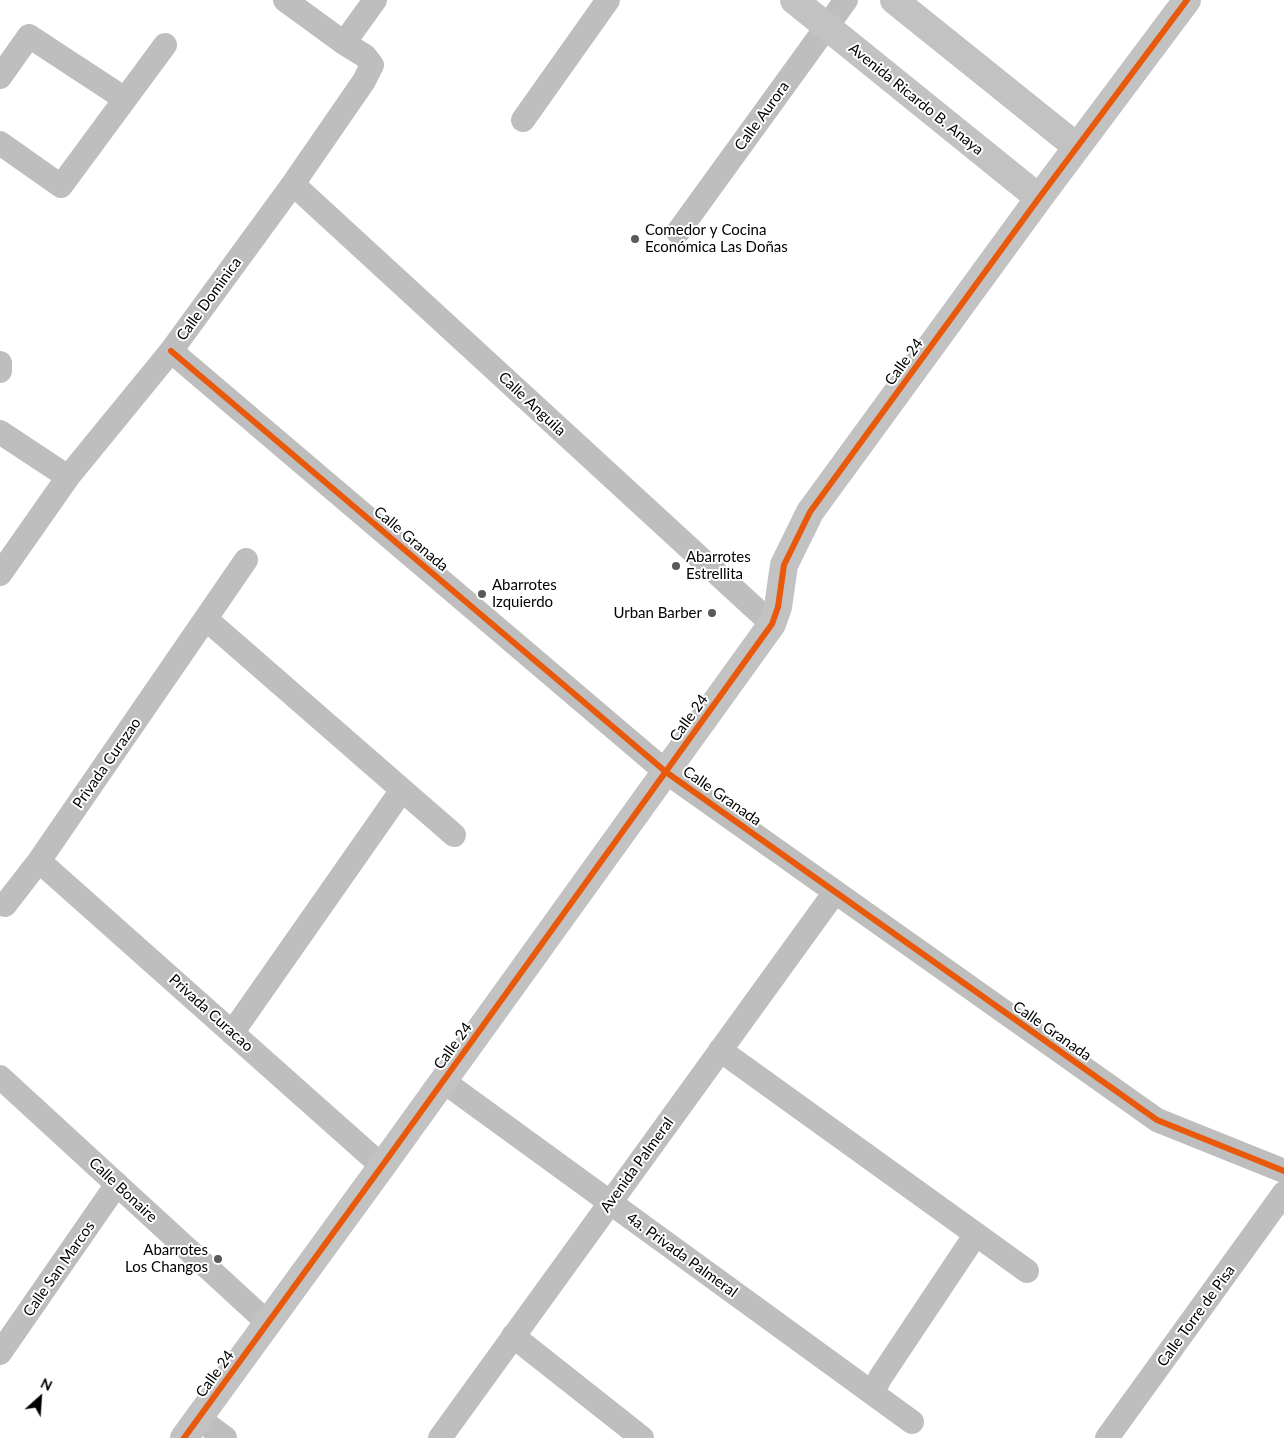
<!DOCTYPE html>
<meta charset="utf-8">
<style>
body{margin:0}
#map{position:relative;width:1284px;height:1438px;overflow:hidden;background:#fff;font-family:Lato,sans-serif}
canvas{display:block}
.north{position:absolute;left:15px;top:1373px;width:50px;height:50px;-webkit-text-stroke:4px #fff;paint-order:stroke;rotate:26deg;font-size:14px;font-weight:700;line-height:20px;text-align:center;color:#000}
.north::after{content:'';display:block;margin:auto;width:18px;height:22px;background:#000;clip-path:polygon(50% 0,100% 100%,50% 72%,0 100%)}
</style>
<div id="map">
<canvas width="1284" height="1438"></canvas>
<div class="north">N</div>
</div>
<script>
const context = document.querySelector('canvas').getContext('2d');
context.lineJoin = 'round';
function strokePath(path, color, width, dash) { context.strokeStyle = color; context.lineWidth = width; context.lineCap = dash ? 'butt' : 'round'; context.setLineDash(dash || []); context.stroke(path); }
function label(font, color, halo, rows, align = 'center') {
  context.font = font + ' Lato,sans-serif'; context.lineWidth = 4; context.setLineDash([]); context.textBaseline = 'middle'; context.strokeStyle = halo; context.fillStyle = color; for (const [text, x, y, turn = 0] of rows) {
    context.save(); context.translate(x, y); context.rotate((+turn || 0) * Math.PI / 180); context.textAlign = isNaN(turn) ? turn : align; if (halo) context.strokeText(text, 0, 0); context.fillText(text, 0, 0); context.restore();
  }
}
strokePath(new Path2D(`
 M 344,43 L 375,0
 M 0,77 L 29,36 L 125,99
 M 523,120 L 608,0
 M 0,143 L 61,186 L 165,45
 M 293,184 L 772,624
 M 678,232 L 846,0
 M 171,351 L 666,772 L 1157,1120 L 1284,1171
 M 0,363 L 0,371
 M 0,432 L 68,477
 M 0,574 L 68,477 L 171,351 L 293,184 L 364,81 L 372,65 L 365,56 L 344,43 L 285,0
 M 206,619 L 454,835
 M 39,861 L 382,1166
 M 5,905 L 39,861 L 246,560
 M 232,1033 L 402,790
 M 720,1050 L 1027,1271
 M 0,1077 L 268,1323
 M 443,1081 L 912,1422
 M 513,1336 L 642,1438
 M 0,1353 L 117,1184
 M 873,1393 L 880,1378 L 976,1234
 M 198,1418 L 225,1438
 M 440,1438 L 835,892
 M 1107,1438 L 1284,1193`), '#bebebe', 24);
strokePath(new Path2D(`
 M 794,0 L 1039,198
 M 894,0 L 1077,147
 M 184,1438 L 382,1166 L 772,624 L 778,607 L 784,565 L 810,512 L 1039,198 L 1187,0`), '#c2c2c2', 28);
strokePath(new Path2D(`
 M 171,351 L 666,772 L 1157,1120 L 1284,1171
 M 184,1438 L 382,1166 L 772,624 L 778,607 L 784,565 L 810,512 L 1039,198 L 1187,0`), '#e8590c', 6);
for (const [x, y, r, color] of [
 [635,239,5,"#595959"],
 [676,566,5,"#595959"],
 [482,594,5,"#595959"],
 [712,613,5,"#595959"],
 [218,1259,5,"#595959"]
]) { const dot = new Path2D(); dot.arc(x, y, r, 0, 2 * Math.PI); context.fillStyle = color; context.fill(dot); strokePath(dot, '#fff', 2); }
label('15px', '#000', '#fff', [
 ["Avenida Ricardo B. Anaya",916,99,39],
 ["Calle Aurora",762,116,-54],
 ["Calle Dominica",209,299,-54],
 ["Calle 24",904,362,-54],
 ["Calle Anguila",532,404,43],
 ["Calle Granada",411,539,40],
 ["Calle 24",689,718,-54],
 ["Privada Curazao",107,763,-55],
 ["Calle Granada",722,796,35],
 ["Privada Curacao",211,1013,42],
 ["Calle Granada",1052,1031,35],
 ["Calle 24",453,1046,-54],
 ["Avenida Palmeral",637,1165,-54],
 ["Calle Bonaire",123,1190,43],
 ["4a. Privada Palmeral",682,1255,36],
 ["Calle San Marcos",59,1269,-55],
 ["Calle Torre de Pisa",1196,1316,-54],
 ["Calle 24",215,1374,-54]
]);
label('15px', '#000', '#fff', [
 ["Comedor y Cocina",645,230],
 ["Económica Las Doñas",645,247],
 ["Abarrotes",686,557],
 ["Estrellita",686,574],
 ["Abarrotes",492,585],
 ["Izquierdo",492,602],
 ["Urban Barber",702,613,"right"],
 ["Abarrotes",208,1250,"right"],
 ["Los Changos",208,1267,"right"]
], 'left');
</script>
